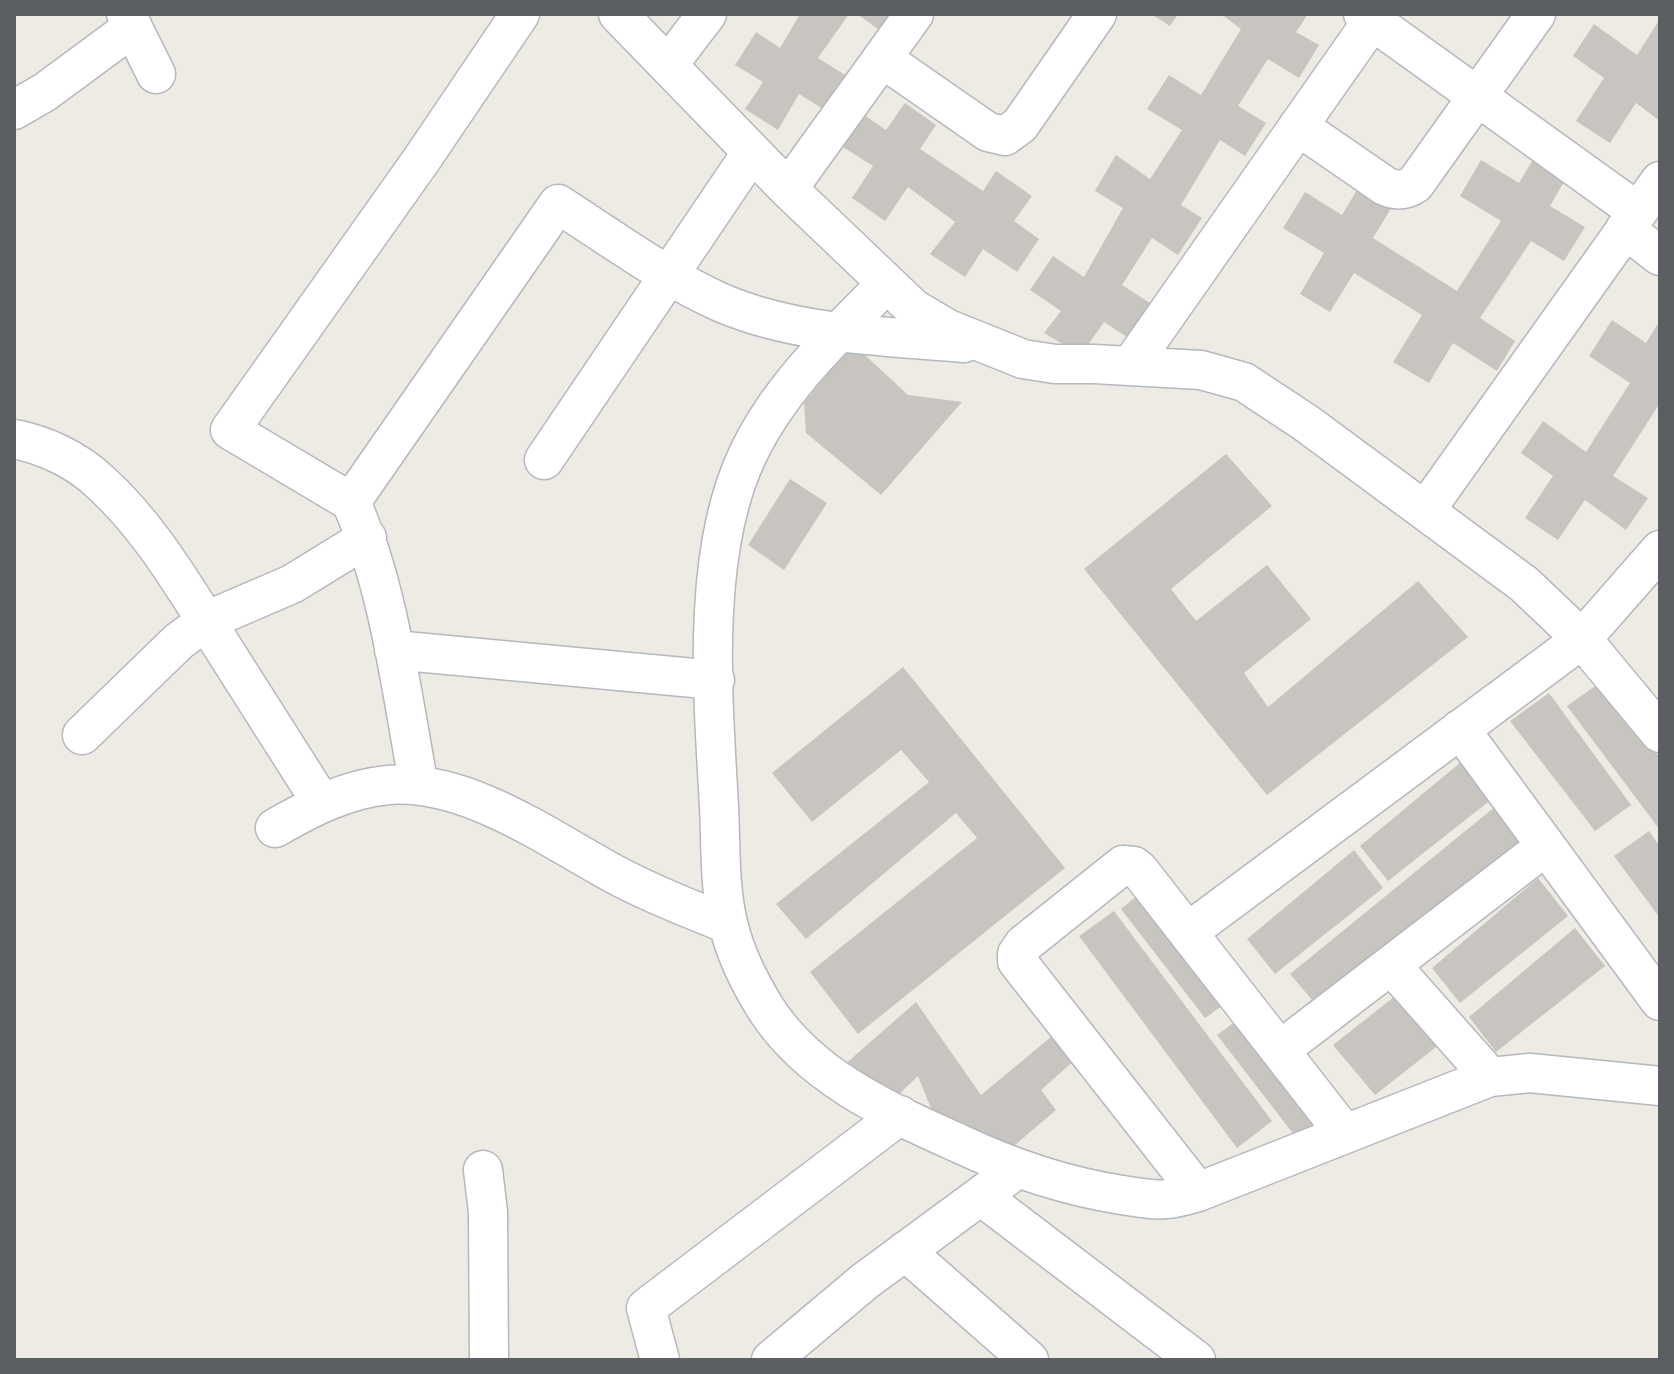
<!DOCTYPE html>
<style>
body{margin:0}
#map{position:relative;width:1674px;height:1374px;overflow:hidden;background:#edebe3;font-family:Helvetica,sans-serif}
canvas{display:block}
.frame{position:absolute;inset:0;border:16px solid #5b5e62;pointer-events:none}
</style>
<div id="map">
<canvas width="1674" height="1374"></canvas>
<div class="frame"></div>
</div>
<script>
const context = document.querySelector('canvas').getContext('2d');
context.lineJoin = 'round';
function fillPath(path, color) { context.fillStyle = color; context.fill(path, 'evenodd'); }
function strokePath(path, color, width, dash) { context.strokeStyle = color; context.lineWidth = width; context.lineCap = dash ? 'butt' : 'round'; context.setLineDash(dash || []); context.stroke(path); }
fillPath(new Path2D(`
 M 800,14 L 849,14 L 818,58 L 853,80 L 831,114 L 799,94 L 778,130 L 745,109 L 763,82 L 735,65 L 756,32 L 780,48 Z
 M 857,14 L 897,14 L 885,34 Z
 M 1151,14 L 1178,14 L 1170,26 Z
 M 1221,14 L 1308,14 L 1296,32 L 1319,45 L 1299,78 L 1268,59 L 1238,106 L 1266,123 L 1245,156 L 1220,140 L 1181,205 L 1202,218 L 1178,255 L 1152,238 L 1122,285 L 1150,303 L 1130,339 L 1104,322 L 1081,355 L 1044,333 L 1061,311 L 1030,290 L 1053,256 L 1084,277 L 1123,208 L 1095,191 L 1116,155 L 1150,179 L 1182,130 L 1147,109 L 1169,75 L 1201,95 L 1241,29 Z
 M 1660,19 L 1660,121 L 1636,103 L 1610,143 L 1576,121 L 1604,78 L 1573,56 L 1594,24 L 1637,55 Z
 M 905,103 L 936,125 L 920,149 L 983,191 L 996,171 L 1032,196 L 1014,221 L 1039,239 L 1017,272 L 983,249 L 965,277 L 930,254 L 955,222 L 908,187 L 885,221 L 852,198 L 873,166 L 838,144 L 860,112 L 886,130 Z
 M 1540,148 L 1572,168 L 1550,206 L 1585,227 L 1564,261 L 1531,241 L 1480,318 L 1515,341 L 1497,371 L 1453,343 L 1429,383 L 1393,362 L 1422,315 L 1354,273 L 1330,312 L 1300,294 L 1324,253 L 1283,228 L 1305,192 L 1342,215 L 1363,180 L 1396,200 L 1373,238 L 1457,291 L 1501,221 L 1460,196 L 1481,160 L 1519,183 Z
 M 1612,320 L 1646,343 L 1660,320 L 1660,403 L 1613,476 L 1648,498 L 1626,530 L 1585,500 L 1558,540 L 1525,518 L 1553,476 L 1521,453 L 1543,421 L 1586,452 L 1630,383 L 1589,356 Z
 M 852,343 L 908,395 L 962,402 L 881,495 L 806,433 L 804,403 Z
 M 1226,454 L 1272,506 L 1171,589 L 1196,621 L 1267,565 L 1311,619 L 1244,673 L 1268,707 L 1418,581 L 1468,637 L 1267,795 L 1084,569 Z
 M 790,479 L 827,503 L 784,570 L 748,545 Z
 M 903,667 L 1065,868 L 858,1034 L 810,972 L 977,838 L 956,813 L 806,939 L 776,904 L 929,782 L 901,750 L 812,822 L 772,773 Z
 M 1602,681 L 1660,758 L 1660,830 L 1567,706 Z
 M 1549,693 L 1631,805 L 1595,831 L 1510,721 Z
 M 1467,757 L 1497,795 L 1388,881 L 1360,846 Z
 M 1496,806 L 1522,839 L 1319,1008 L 1290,974 Z
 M 1649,831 L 1660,847 L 1660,918 L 1614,856 Z
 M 1354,850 L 1383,888 L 1275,974 L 1247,939 Z
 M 1538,878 L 1568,916 L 1460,1003 L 1432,968 Z
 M 1144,890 L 1229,1001 L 1205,1018 L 1121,909 Z
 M 1114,911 L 1272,1121 L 1237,1148 L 1079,936 Z
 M 1575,928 L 1605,966 L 1496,1052 L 1469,1017 Z
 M 1399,993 L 1440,1044 L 1375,1095 L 1333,1045 Z
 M 916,1002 L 981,1095 L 1057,1032 L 1077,1058 L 1041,1090 L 1056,1110 L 1002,1156 L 934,1116 L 918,1076 L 896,1097 L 843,1066 Z
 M 1243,1016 L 1326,1123 L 1298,1140 L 1217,1035 Z`), '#c8c5c0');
const minor = new Path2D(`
 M 126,14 L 156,74
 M 618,14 L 788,189 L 914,309 L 948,329 L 1023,359 L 1055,364 L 1094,364 L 1201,370 L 1244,382 L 1306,423 L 1524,584 L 1582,639 L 1660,733
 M 1363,14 L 1638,212
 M 883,59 L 988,132 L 1005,136 L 1020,125 L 1097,14
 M 668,65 L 707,14
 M 14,110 L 45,92 L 133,27
 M 1298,126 L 1385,186 C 1396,191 1405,191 1415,184 L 1536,14
 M 788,189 L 914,14
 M 1625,229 L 1660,256
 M 886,284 C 836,335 781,386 749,452 C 700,551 713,698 719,806 C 721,846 719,889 729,927 C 736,955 751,985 766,1009 C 810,1077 887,1111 958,1143 C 1011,1168 1064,1186 1122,1195 C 1137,1197 1152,1201 1167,1199 C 1177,1198 1188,1195 1198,1192 L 1490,1077 L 1530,1073 L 1660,1086
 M 1131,365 L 1377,14
 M 14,439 C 45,445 77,460 100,482 C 146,523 180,580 213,632 C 249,689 285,746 321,802
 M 544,460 L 752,152
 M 351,502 L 230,430 L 422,159 L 520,14
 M 1425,511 L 1660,181
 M 394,650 L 715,680
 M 1460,729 L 1660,1001
 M 82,735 L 179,641 L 206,621 L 292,584 L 367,538
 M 419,786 C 401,691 390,590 351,502 L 558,204 C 611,238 664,277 722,303 C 797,335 883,336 964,343
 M 275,828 C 310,808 346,789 388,785 C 468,779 549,839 616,875 C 652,894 690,909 728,924
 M 1188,932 L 1582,639 L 1660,550
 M 1391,965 L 1490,1077
 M 1280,1050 L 1546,846
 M 483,1170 L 488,1212 L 489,1360
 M 1198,1192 L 1017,961 L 1017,954 L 1024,944 L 1123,865 L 1134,866 L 1139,870 L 1345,1134
 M 982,1197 L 1196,1360
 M 905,1251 L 1029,1360
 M 660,1360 L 646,1308 L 900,1115
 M 771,1360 L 865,1281 L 1017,1169`);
strokePath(minor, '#b5b8bc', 41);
strokePath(minor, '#fff', 38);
</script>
